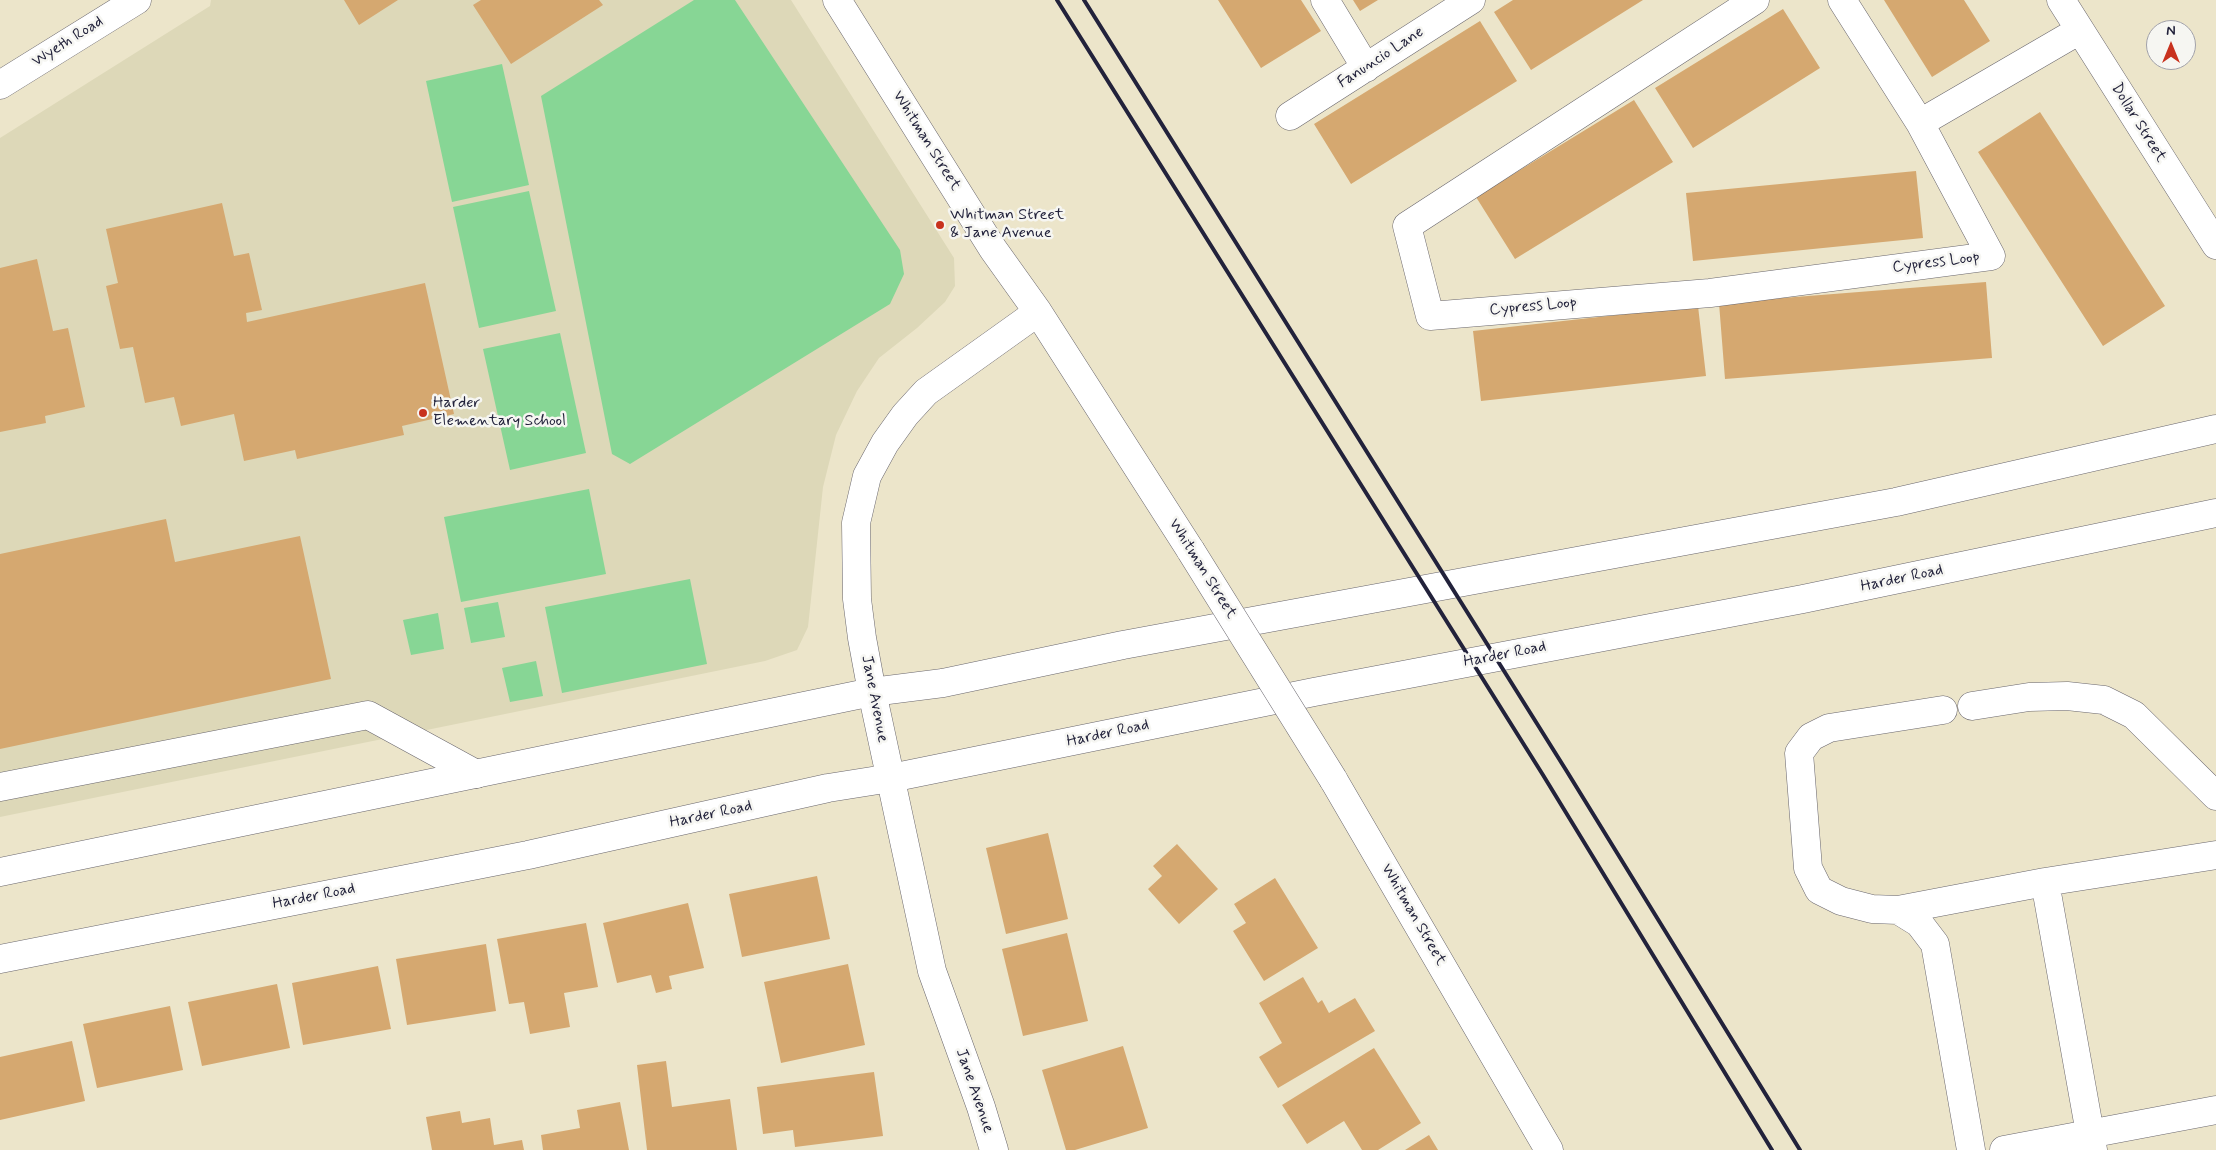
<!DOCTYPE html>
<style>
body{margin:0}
#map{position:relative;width:2216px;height:1150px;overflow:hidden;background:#ece5ca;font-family:Mynerve,sans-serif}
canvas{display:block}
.north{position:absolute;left:2146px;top:20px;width:50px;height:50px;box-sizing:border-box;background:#f6f6f2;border:1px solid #a1a1a9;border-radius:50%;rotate:0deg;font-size:14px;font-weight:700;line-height:20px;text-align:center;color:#22223b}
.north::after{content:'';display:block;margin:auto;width:18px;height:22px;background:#c8321e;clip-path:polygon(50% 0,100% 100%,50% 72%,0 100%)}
</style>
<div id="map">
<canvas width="2216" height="1150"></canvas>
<div class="north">N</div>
</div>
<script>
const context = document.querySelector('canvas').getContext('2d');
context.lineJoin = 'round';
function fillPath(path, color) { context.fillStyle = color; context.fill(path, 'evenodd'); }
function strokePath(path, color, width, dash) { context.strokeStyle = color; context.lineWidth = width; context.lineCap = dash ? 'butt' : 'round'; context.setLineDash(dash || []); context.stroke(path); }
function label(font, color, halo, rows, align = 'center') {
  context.font = font + ' Mynerve,sans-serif'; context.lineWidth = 5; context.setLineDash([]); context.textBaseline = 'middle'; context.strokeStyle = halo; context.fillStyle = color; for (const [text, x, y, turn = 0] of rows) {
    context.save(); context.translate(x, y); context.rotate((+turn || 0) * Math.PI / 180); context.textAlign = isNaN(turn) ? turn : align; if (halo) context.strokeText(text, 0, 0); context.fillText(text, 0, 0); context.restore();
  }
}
fillPath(new Path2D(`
 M 211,0 L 791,0 L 954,258 L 955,286 L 945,302 L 917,328 L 879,358 L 857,391 L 836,435 L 823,487 L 808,627 L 797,650 L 765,661 L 0,817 L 0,138 L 210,6 Z`), '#ddd8b8');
fillPath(new Path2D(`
 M 694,0 L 735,0 L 900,250 L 904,274 L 890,304 L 630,464 L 612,454 L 541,96 Z
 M 502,64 L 529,185 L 452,202 L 426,81 Z
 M 529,191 L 556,311 L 479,328 L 453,207 Z
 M 560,333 L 586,453 L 510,470 L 483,349 Z
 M 589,489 L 606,574 L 461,602 L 444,517 Z
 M 690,579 L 707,664 L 562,693 L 545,607 Z
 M 498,602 L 505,637 L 471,643 L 464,608 Z
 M 438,613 L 444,649 L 411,655 L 403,620 Z
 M 536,661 L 543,696 L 510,702 L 502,668 Z`), '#87d695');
fillPath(new Path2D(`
 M 344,0 L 398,0 L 359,25 Z
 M 481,0 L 599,0 L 603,5 L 511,64 L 473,5 Z
 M 1218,0 L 1301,0 L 1321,31 L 1261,68 Z
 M 1353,0 L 1378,0 L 1360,11 Z
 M 1513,0 L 1643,0 L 1531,70 L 1494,12 Z
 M 1884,0 L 1964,0 L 1990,41 L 1932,77 Z
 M 1783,9 L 1820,68 L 1693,148 L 1655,88 Z
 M 1480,21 L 1517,81 L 1351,184 L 1314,124 Z
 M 1634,100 L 1673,162 L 1515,259 L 1476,197 Z
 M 2040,112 L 2165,306 L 2103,346 L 1978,152 Z
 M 1916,171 L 1923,238 L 1693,261 L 1686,193 Z
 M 222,203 L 234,256 L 249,253 L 262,310 L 246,313 L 247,322 L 425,283 L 454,414 L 402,426 L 404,435 L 297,459 L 295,450 L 244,461 L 234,414 L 181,426 L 174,397 L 145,403 L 133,347 L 120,349 L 106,286 L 118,283 L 106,229 Z
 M 37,259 L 53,331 L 68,328 L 85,407 L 45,416 L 46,423 L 0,432 L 0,268 Z
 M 1986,282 L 1992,358 L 1725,379 L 1719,303 Z
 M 1698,306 L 1706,376 L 1481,401 L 1473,331 Z
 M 166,519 L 175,562 L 300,536 L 331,679 L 0,749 L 0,554 Z
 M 1048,833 L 1068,919 L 1006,934 L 986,848 Z
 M 1177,844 L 1218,889 L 1179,924 L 1148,889 L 1162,876 L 1153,866 Z
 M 817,876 L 830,939 L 742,957 L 729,894 Z
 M 1275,878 L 1318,948 L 1264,981 L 1233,931 L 1246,923 L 1234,904 Z
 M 688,903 L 704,968 L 669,976 L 672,989 L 656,993 L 651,975 L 617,983 L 603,923 Z
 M 586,923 L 598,987 L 564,993 L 570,1027 L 530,1034 L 524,1002 L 509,1004 L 497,939 Z
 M 1067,933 L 1088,1021 L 1023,1036 L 1002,949 Z
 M 486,944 L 496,1011 L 407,1025 L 396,959 Z
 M 848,964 L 865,1045 L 781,1063 L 764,982 Z
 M 378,966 L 391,1029 L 303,1045 L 292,983 Z
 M 1303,977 L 1318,1003 L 1322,1000 L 1329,1013 L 1355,998 L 1375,1031 L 1278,1088 L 1259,1057 L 1282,1043 L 1259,1003 Z
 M 277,984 L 290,1048 L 202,1066 L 188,1002 Z
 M 170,1006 L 183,1070 L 97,1088 L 83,1024 Z
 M 72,1041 L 85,1101 L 0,1120 L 0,1057 Z
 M 1123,1046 L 1148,1128 L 1075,1150 L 1066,1150 L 1042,1070 Z
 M 1374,1048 L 1421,1123 L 1378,1150 L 1362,1150 L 1344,1121 L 1307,1144 L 1282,1105 Z
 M 666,1061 L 672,1107 L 730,1099 L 737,1150 L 647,1150 L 637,1065 Z
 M 874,1072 L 883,1136 L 795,1147 L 793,1130 L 763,1134 L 757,1087 Z
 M 620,1102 L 629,1150 L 543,1150 L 541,1135 L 580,1128 L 577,1110 Z
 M 460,1111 L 462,1123 L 490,1118 L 494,1145 L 522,1140 L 524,1150 L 432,1150 L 426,1117 Z
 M 1429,1135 L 1438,1150 L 1405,1150 Z`), '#d5a870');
const minor = new Path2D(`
 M 837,0 L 993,249 L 1038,312 L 1191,551
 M 1325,0 L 1366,68
 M 1755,0 L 1407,226 L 1430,316 L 1710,293 L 1991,256 L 1920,123 L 1842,0
 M 2061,0 L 2216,245
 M 0,85 L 137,0
 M 1290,116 L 1471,0
 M 1920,123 L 2080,30
 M 1972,706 L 2029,697 L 2067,696 L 2104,700 L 2134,715 L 2216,796
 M 1943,710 L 1829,728 L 1811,737 L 1799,753 L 1808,868 L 1819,890 L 1841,901 L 1872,909 L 1898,910 L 1919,923 L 1935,944 L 1971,1150
 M 1333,779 L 1549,1150
 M 0,787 L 368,715 L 476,774
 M 2045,882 L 2093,1150
 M 1898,910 L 2045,882 L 2216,855
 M 994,1150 L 981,1107 L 932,971 L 872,692 L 862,638 L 857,599 L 856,523 L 867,476 L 885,443 L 905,415 L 926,392 L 1038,312
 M 2004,1150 L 2216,1110`);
const major = new Path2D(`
 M 0,872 L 872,692 L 943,683 L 1123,645 L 1896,502 L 2216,429
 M 0,959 L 528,855 L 828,788 L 891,778 L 1314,692 L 1803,599 L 2216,513`);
strokePath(minor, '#69666d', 29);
strokePath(major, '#69666d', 29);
strokePath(minor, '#fff', 28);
strokePath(major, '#fff', 28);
strokePath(new Path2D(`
 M 1057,0 L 1543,775 L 1772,1150
 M 1084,0 L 1566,770 L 1800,1150`), '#22223b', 4);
const minorBridge = new Path2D(`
 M 1191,551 L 1333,779`);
strokePath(minorBridge, '#69666d', 29, []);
strokePath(minorBridge, '#fff', 28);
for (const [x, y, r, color] of [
 [940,225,5,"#c8321e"],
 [423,413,5,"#c8321e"]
]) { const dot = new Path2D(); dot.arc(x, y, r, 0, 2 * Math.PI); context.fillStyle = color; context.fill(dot); strokePath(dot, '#f6f6f2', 2); }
label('16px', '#22223b', '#f6f6f2', [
 ["Wyeth Road",68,42,-32],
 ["Fanuncio Lane",1381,58,-33],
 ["Dollar Street",2138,123,58],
 ["Whitman Street",926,141,58],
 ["Cypress Loop",1936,263,-7],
 ["Cypress Loop",1533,307,-5],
 ["Whitman Street",1202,569,58],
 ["Harder Road",1902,579,-12],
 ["Harder Road",1505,655,-11],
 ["Jane Avenue",874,699,79],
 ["Harder Road",1108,734,-12],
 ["Harder Road",711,815,-12],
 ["Harder Road",314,897,-11],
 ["Whitman Street",1413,915,60],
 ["Jane Avenue",974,1091,71]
]);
label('16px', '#22223b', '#f6f6f2', [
 ["Whitman Street",950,216],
 ["& Jane Avenue",950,234],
 ["Harder",433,404],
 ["Elementary School",433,422]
], 'left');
</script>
